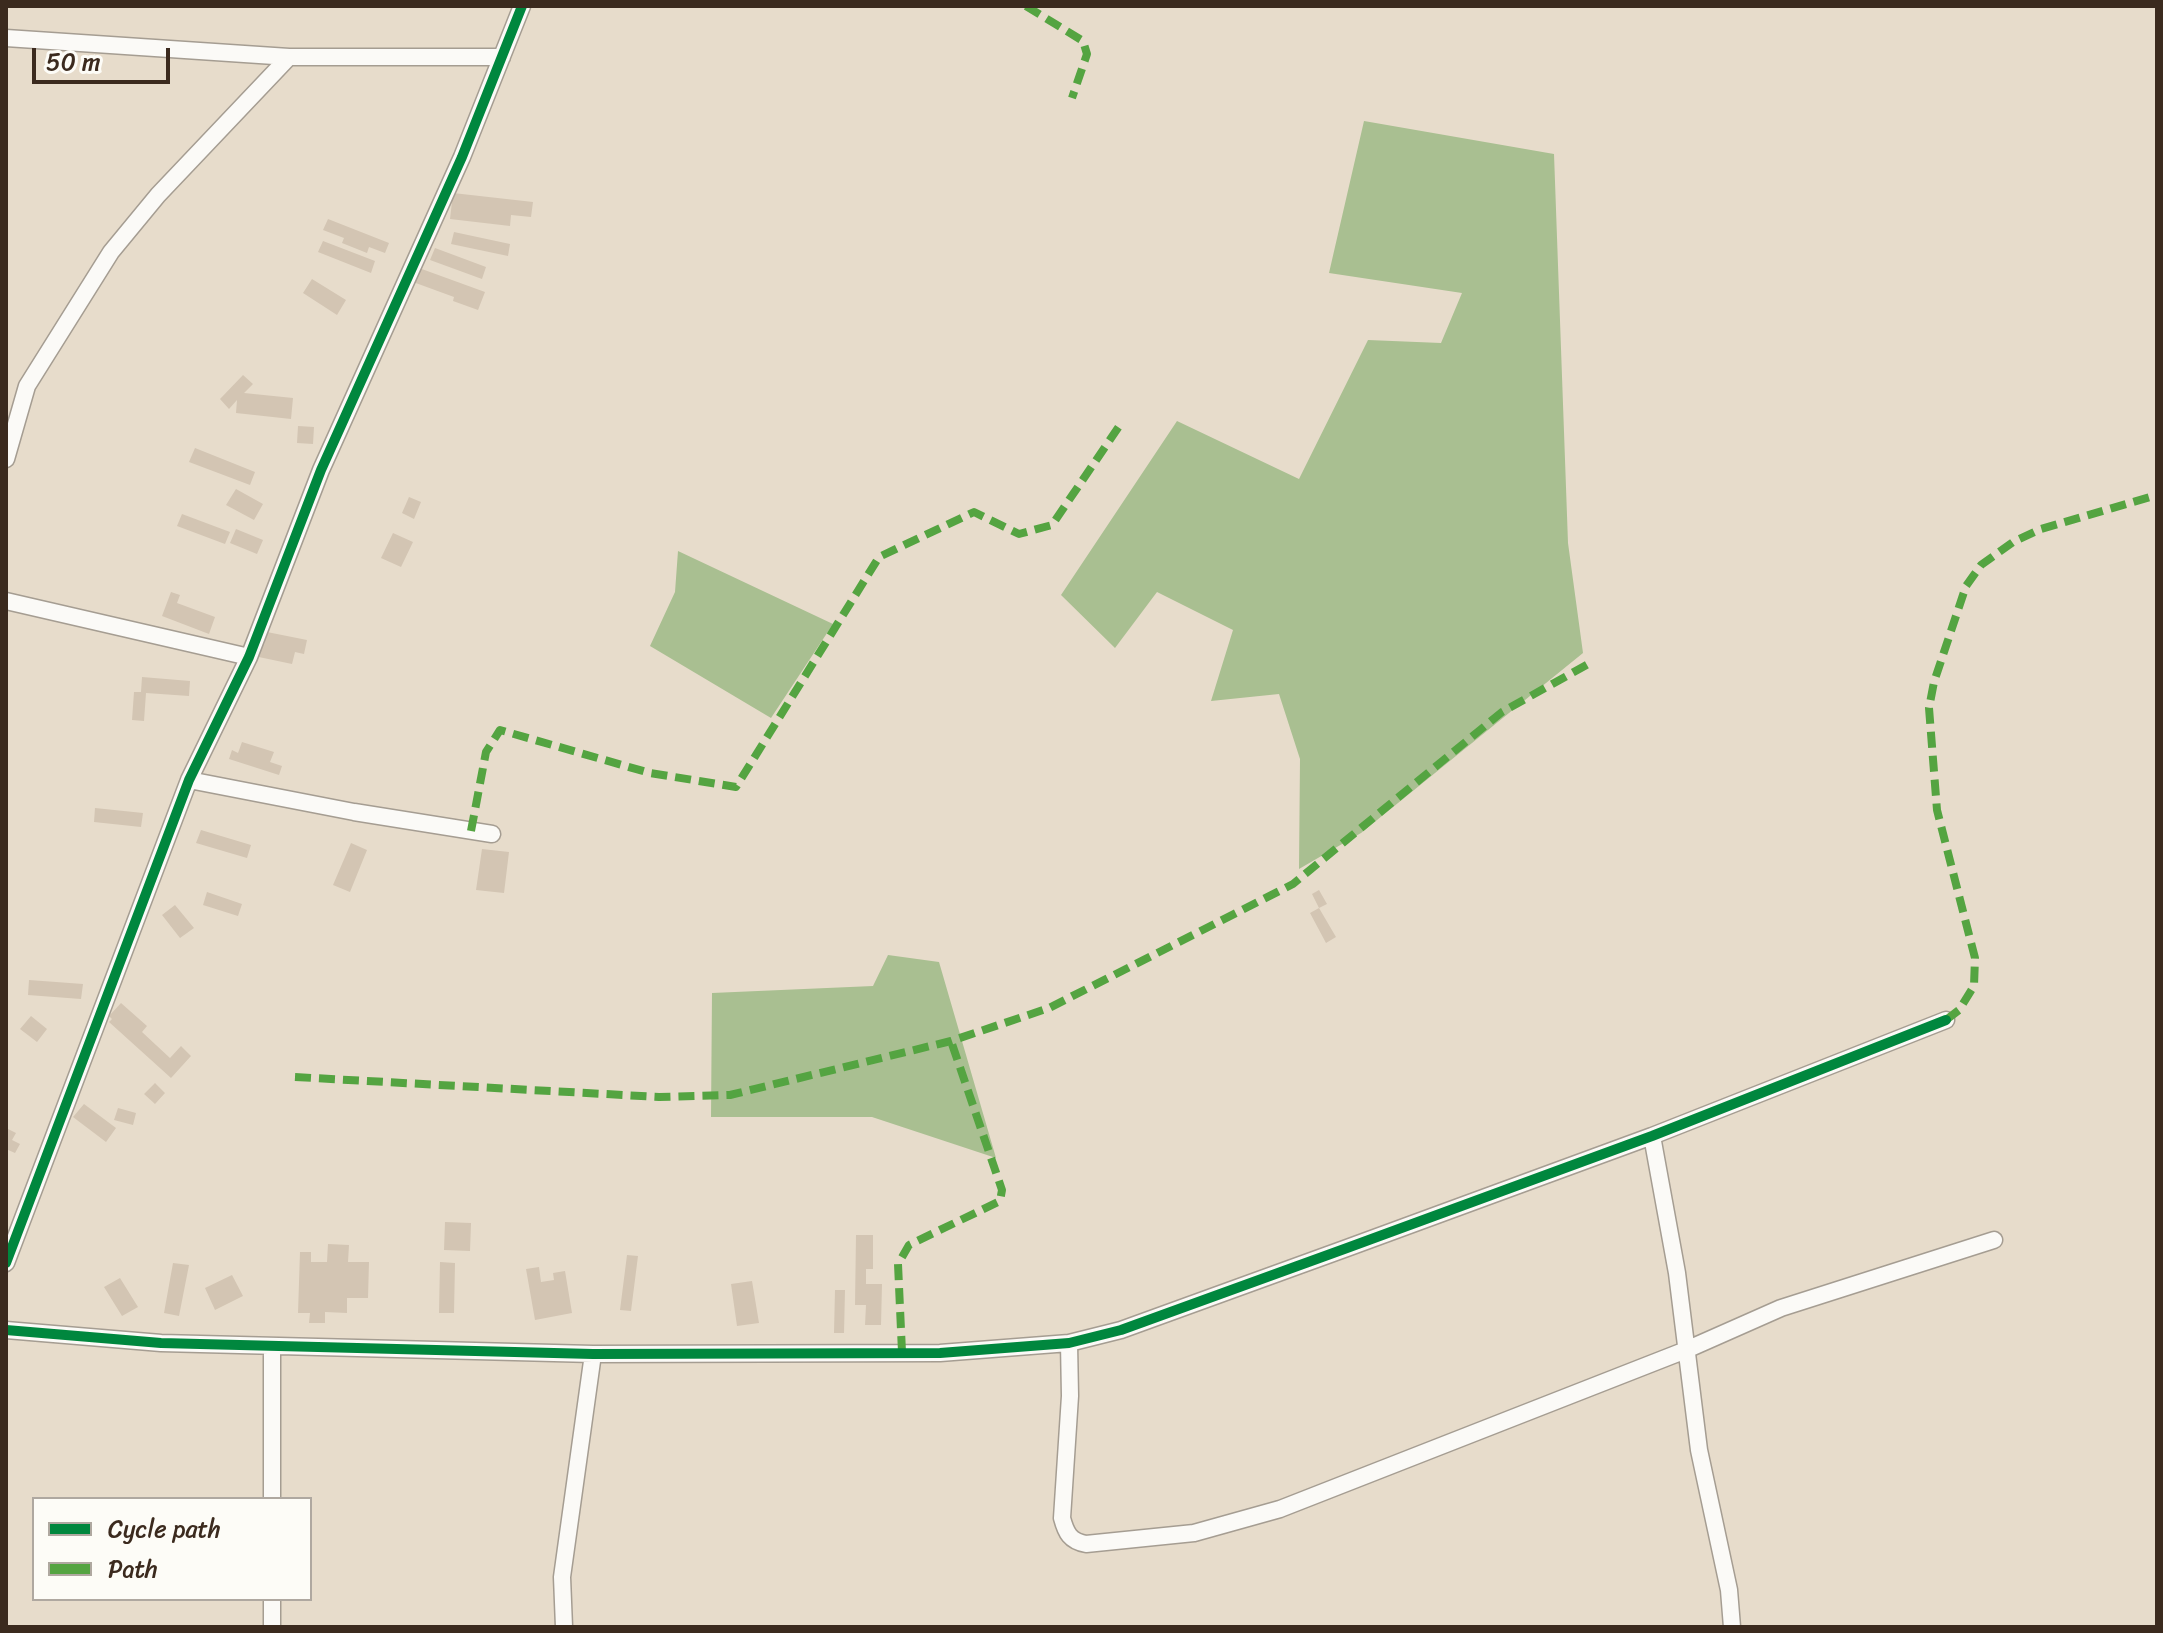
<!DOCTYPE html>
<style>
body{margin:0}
#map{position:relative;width:2163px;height:1633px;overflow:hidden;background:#e7dccb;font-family:Sriracha,sans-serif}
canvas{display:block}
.frame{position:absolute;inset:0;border:8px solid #3b2a1e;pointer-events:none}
.legend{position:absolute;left:32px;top:1497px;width:280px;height:104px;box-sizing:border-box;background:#fdfcf7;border:2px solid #afa8a0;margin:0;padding:10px 14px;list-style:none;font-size:24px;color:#3b2a1e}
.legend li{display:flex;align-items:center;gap:16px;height:40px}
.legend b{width:40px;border:2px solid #afa8a0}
.scale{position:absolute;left:32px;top:48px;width:138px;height:36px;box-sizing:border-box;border:4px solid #3b2a1e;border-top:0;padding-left:10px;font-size:24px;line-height:28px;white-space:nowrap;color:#3b2a1e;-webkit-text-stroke:6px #fdfcf7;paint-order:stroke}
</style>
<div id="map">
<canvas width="2163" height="1633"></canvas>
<div class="frame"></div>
<ul class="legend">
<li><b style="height:10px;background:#00873e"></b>Cycle path</li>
<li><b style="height:10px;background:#54a441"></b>Path</li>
</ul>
<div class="scale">50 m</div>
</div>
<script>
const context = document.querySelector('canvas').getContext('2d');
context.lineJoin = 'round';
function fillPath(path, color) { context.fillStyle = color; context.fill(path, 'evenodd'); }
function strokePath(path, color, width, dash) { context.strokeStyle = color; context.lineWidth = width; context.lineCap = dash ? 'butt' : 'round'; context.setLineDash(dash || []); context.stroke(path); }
fillPath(new Path2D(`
 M 1364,121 L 1554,154 L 1568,543 L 1583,653 L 1361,833 L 1299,869 L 1300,759 L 1279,694 L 1211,701 L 1233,630 L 1157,592 L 1115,648 L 1061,595 L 1177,421 L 1299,479 L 1368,340 L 1441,343 L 1462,293 L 1329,273 Z
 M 678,551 L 833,624 L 771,718 L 650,646 L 675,592 Z
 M 888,955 L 939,962 L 996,1158 L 872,1117 L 711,1117 L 712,993 L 873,986 Z`), '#a9bf91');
fillPath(new Path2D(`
 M 453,193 L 533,202 L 531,217 L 511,215 L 510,226 L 450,219 Z
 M 328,219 L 389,243 L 385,253 L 369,247 L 367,253 L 342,243 L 344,238 L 323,230 Z
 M 454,232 L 510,244 L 508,256 L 451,244 Z
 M 323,241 L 375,261 L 371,273 L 318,252 Z
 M 435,248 L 486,267 L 482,279 L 430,260 Z
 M 419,268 L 485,292 L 478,310 L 453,301 L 454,297 L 413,282 Z
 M 312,279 L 346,300 L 337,315 L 303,293 Z
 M 243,375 L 253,384 L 244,393 L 293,398 L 291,419 L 236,413 L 237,400 L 229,409 L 220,399 Z
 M 298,426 L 314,427 L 313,444 L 297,443 Z
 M 195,448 L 255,472 L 250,485 L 189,462 Z
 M 236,489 L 263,504 L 254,520 L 226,505 Z
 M 409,497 L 421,502 L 414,519 L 402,513 Z
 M 182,514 L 230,532 L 225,544 L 177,526 Z
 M 236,529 L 263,540 L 257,554 L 230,543 Z
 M 393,533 L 413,542 L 401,567 L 381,558 Z
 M 171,592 L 180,595 L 177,603 L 215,617 L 209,634 L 162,616 Z
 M 267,632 L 307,640 L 304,654 L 295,652 L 292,664 L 254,656 L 257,643 L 264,645 Z
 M 142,677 L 190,681 L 189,696 L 146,693 L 144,721 L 132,720 L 134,692 L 141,692 Z
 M 242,742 L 274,752 L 270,762 L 282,766 L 279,775 L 229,759 L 232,750 L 238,753 Z
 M 95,808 L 143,813 L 141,827 L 94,822 Z
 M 201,830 L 251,845 L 247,858 L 196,843 Z
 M 351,843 L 367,850 L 350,892 L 333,885 Z
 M 482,849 L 509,852 L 504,893 L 476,890 Z
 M 1319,890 L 1327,904 L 1319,908 L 1336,937 L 1326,943 L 1310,913 L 1319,908 L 1312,894 Z
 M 207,892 L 242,904 L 238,916 L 203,905 Z
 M 175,905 L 194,928 L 180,938 L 162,915 Z
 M 29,980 L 83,984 L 81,999 L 28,995 Z
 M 121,1003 L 147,1026 L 142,1032 L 170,1058 L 181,1046 L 191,1056 L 171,1078 L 109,1022 L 112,1019 L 109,1016 Z
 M 31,1016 L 47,1029 L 37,1042 L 20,1029 Z
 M 155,1083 L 165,1093 L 155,1104 L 144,1094 Z
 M 84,1104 L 116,1128 L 106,1142 L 73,1117 Z
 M 118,1108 L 136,1113 L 133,1125 L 114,1120 Z
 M 6,1128 L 16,1133 L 12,1140 L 20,1144 L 15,1153 L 6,1149 Z
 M 445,1222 L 471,1223 L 470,1251 L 444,1250 Z
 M 856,1235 L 873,1235 L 873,1269 L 866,1269 L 866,1284 L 882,1284 L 881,1325 L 865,1325 L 866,1305 L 855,1305 Z
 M 328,1244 L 349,1245 L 348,1262 L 369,1262 L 368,1298 L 347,1298 L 347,1313 L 325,1312 L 325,1323 L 309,1323 L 310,1313 L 298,1313 L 300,1252 L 311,1252 L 311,1262 L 327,1262 Z
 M 627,1255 L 638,1256 L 631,1311 L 620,1310 Z
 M 440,1262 L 455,1263 L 454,1313 L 439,1313 Z
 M 173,1263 L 189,1265 L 179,1316 L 164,1313 Z
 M 539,1267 L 541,1282 L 554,1280 L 553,1273 L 565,1271 L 572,1313 L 535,1320 L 526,1269 Z
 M 232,1275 L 243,1296 L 215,1310 L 205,1288 Z
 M 120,1278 L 138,1307 L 122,1316 L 104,1287 Z
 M 752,1281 L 759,1323 L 737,1326 L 731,1284 Z
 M 835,1290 L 845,1290 L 844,1333 L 834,1333 Z`), '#d3c5b3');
const street = new Path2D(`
 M 6,38 L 289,57 L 502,57
 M 6,459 L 27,386 L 111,252 L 158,195 L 289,57
 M 6,601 L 249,657
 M 189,780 L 354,812 L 492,834
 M 1652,1136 L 1677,1273 L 1699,1450 L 1729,1590 L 1732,1627
 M 6,1263 L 189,780 L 249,657 L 321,470 L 462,157 L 522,6
 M 6,1330 L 161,1343 L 593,1354 L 940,1353 L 1069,1343 L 1121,1330 L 1347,1248 L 1652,1136 L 1946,1020
 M 1069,1343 L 1070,1396 L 1062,1518 C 1066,1533 1070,1541 1086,1544 L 1194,1533 L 1280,1509 L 1686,1350 L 1781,1308 L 1994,1240
 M 272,1346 L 272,1499
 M 272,1599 L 272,1627
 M 564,1627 L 562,1577 L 593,1354`);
strokePath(street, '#a59d92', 19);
strokePath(street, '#fbfaf7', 16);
strokePath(new Path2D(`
 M 1026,6 L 1083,41 L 1087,54 L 1072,98
 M 471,831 L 486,752 L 500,730 L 650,773 L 736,787 L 879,557 L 974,512 L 1019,534 L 1052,525 L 1120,425
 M 1946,1020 L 1959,1010 L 1974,986 L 1975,958 L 1937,810 L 1929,708 L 1934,682 L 1966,586 L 1981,565 L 2013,542 L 2041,529 L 2157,495
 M 295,1077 L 659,1097 L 730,1095 L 951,1041 L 1049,1008 L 1293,884 L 1502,712 L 1590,663
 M 902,1352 L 898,1264 L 909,1245 L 1000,1201 L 1002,1190 L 951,1041`), '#54a441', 8, [16, 8]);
strokePath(new Path2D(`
 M 6,1263 L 189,780 L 249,657 L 321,470 L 462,157 L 522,6
 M 6,1330 L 161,1343 L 593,1354 L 940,1353 L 1069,1343 L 1121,1330 L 1347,1248 L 1652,1136 L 1946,1020`), '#00873e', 10);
</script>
